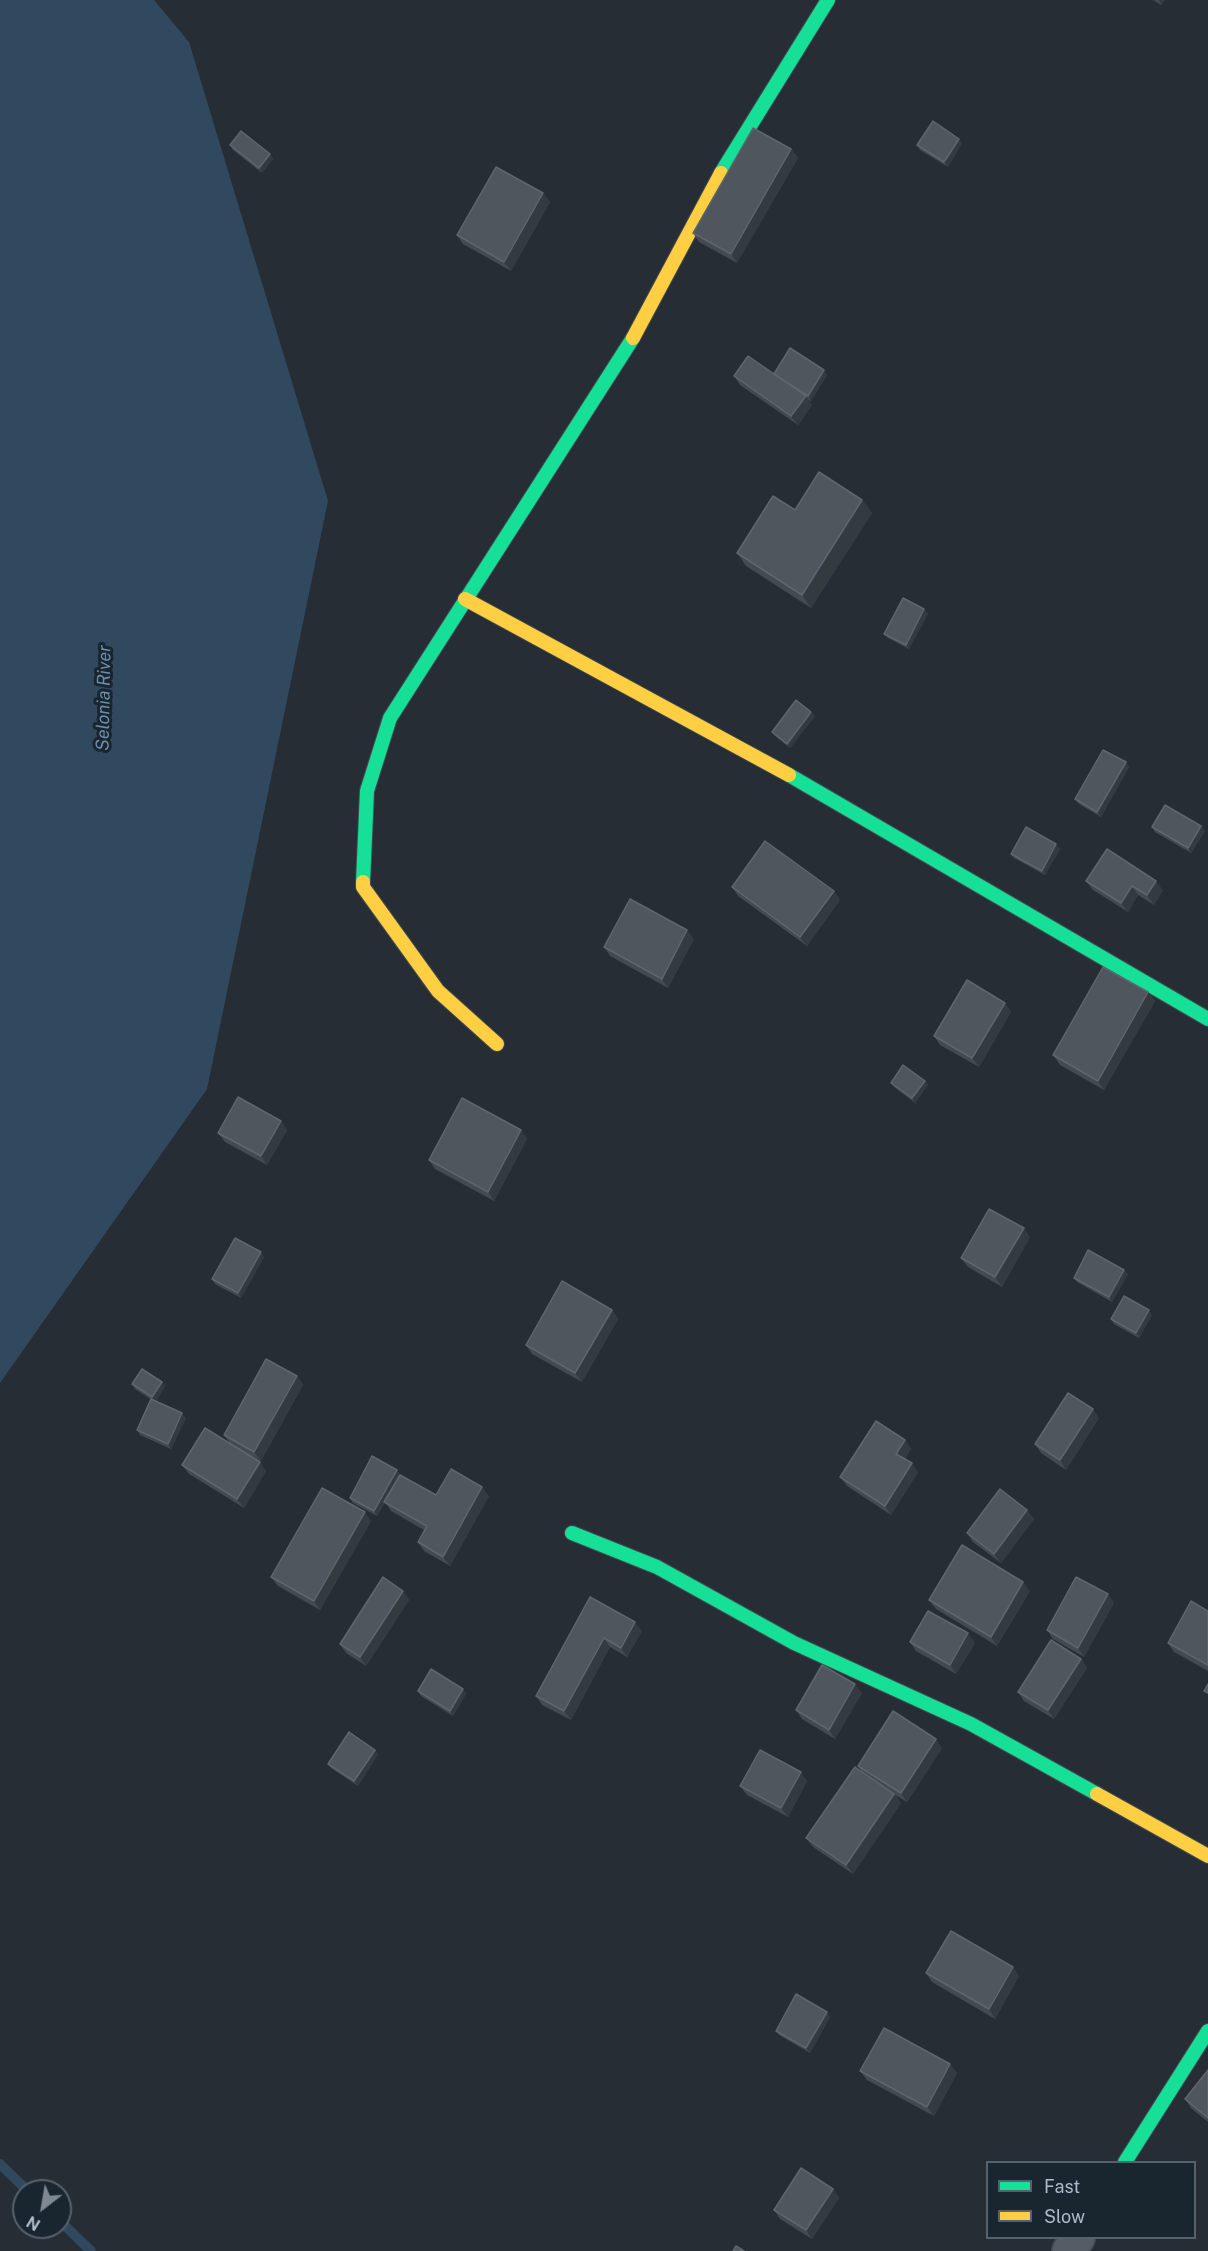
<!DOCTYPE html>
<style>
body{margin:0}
#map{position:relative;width:1208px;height:2251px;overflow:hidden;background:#262d34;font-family:"Public Sans",sans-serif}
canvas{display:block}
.legend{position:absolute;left:986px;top:2161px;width:210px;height:78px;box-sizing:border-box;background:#19252f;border:2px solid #55616c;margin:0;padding:8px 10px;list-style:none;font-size:18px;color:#aebac7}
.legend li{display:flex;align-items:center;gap:12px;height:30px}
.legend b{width:30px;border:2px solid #55616c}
.north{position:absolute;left:12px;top:2179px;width:60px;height:60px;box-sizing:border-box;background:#19252f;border:2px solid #55616c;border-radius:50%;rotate:211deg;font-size:16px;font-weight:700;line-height:24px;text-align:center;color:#aebac7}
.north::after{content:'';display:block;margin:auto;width:21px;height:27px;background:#7e8994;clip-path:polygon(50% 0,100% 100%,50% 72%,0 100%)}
</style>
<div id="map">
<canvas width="1208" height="2251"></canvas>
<ul class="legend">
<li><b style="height:8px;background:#16e098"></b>Fast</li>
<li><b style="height:8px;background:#ffcf43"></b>Slow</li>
</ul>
<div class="north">N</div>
</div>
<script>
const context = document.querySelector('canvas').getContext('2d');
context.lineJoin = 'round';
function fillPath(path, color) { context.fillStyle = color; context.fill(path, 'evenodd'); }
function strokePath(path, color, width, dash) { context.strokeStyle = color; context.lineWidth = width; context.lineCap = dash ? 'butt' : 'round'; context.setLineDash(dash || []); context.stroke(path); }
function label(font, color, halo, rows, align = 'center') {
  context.font = font + ' "Public Sans",sans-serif'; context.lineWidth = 6; context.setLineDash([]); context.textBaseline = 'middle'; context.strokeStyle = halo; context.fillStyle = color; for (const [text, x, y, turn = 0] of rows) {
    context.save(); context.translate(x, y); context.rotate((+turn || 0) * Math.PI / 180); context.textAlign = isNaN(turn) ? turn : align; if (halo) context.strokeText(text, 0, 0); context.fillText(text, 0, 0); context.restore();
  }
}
fillPath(new Path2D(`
 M 0,0 L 154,0 L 189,42 L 328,501 L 207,1089 L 0,1383 Z`), '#31495f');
strokePath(new Path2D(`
 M 0,2164 L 28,2191
 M 60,2221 L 91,2251`), '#31495f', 10);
const street = new Path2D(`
 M 1069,2251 L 1078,2238`);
const fast = new Path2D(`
 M 721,173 L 828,0
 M 789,775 L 1208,1019
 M 363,882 L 367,791 L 390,718 L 633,338
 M 572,1533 L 657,1567 L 794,1643 L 971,1724 L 1097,1794
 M 1125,2162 L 1208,2031`);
const slow = new Path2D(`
 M 633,338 L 721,173
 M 465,599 L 789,775
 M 363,882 L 363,887 L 438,991 L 497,1044
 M 1097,1794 L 1208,1856`);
strokePath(street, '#44494f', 36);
strokePath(fast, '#44494f', 16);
strokePath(slow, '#44494f', 16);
strokePath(street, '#565c63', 33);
strokePath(fast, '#16e098', 14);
strokePath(slow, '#ffcf43', 14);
fillPath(new Path2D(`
 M 1153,0 L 1165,0 L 1161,5 Z
 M 962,143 L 948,167 L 920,150 L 917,145 Z
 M 230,145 L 270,154 L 273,159 L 262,173 L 233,150 Z
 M 791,149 L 798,158 L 737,263 L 699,242 L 693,233 Z
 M 543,193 L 550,202 L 511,271 L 463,244 L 457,235 Z
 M 774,374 L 827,375 L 811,401 L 808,400 L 812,405 L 798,425 L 740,385 L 734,376 Z
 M 862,500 L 872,513 L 811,608 L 746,566 L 737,553 L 795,510 Z
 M 924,609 L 928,614 L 909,649 L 888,638 L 884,634 Z
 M 815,716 L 790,748 L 775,736 L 772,732 Z
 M 1129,767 L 1101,817 L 1079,804 L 1075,799 Z
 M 1201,826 L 1205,831 L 1191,853 L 1155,832 L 1152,827 Z
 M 1060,849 L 1045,875 L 1014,858 L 1011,854 Z
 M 1086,881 L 1163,890 L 1154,905 L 1138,895 L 1128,912 L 1093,890 Z
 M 732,887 L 834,891 L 840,900 L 807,946 L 738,896 Z
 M 694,939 L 668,988 L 610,956 L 604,947 Z
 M 1148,992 L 1155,1001 L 1104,1090 L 1060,1065 L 1053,1055 Z
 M 1005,1003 L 1011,1012 L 979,1067 L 940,1045 L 934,1036 Z
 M 925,1081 L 928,1085 L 915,1103 L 894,1087 L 891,1083 Z
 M 281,1121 L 287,1130 L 267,1165 L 225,1142 L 218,1133 Z
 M 521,1130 L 527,1139 L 494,1201 L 435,1169 L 429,1160 Z
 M 1030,1237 L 1002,1287 L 968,1267 L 961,1258 Z
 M 264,1257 L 241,1298 L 215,1284 L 212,1279 Z
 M 1128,1274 L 1112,1302 L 1077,1282 L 1074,1278 Z
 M 612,1310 L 618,1319 L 582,1382 L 532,1354 L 526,1345 Z
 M 1152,1315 L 1139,1338 L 1114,1324 L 1111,1319 Z
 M 297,1376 L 303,1385 L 261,1461 L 242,1451 L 266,1471 L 244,1508 L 189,1474 L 182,1465 L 230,1443 L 224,1435 Z
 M 162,1382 L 165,1386 L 156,1401 L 186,1418 L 171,1449 L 140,1435 L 137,1430 L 152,1400 L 135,1389 L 132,1384 Z
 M 1099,1418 L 1066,1470 L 1041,1453 L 1035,1444 Z
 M 905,1440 L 911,1449 L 905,1459 L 918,1472 L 891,1515 L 847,1486 L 840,1477 Z
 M 397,1470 L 400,1475 L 436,1495 L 489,1496 L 450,1566 L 424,1551 L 418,1542 L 424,1530 L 391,1511 L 385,1502 L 377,1516 L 353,1503 L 350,1498 Z
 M 1027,1510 L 1034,1519 L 1001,1563 L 973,1542 L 967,1533 Z
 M 371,1521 L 320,1610 L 278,1586 L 271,1577 Z
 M 403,1591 L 409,1600 L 366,1666 L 346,1653 L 340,1644 Z
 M 1030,1591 L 997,1646 L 936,1609 L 929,1600 Z
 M 590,1597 L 642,1631 L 627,1657 L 610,1647 L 571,1720 L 542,1705 L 536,1696 Z
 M 1114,1603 L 1084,1657 L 1053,1639 L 1047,1630 Z
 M 1208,1611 L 1208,1671 L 1174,1652 L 1168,1643 Z
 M 910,1642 L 975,1643 L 956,1674 L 916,1651 Z
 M 1081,1659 L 1087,1668 L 1054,1719 L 1024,1701 L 1018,1692 Z
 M 463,1689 L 466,1694 L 453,1716 L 421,1696 L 418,1691 Z
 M 862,1693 L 835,1739 L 802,1719 L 796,1710 Z
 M 942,1748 L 907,1802 L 895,1795 L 901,1803 L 853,1874 L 813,1847 L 806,1838 L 862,1772 L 858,1766 Z
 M 375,1750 L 378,1754 L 358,1786 L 331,1768 L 328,1764 Z
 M 807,1781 L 788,1817 L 747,1795 L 740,1786 Z
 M 926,1973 L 1019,1976 L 995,2019 L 932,1982 Z
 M 830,2017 L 810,2053 L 779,2035 L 776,2031 Z
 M 950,2064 L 957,2073 L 934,2116 L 867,2080 L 860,2071 Z
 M 1208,2070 L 1208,2122 L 1191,2108 L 1185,2099 Z
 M 833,2189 L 839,2198 L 812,2239 L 780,2219 L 774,2210 Z`), '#434a51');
fillPath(new Path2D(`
 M 1159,0 L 1165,0 L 1161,5 Z
 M 959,139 L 962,143 L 948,167 L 944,162 Z
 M 791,149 L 798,158 L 737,263 L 731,254 Z
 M 270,154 L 273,159 L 262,173 L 259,168 Z
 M 543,193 L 550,202 L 511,271 L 504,262 Z
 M 824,370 L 827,375 L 811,401 L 808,396 Z
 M 806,396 L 812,405 L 798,425 L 791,416 Z
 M 862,500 L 872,513 L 811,608 L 802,595 Z
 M 924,609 L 928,614 L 909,649 L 906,645 Z
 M 811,712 L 815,716 L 790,748 L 787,744 Z
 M 1126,762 L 1129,767 L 1101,817 L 1097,812 Z
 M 1201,826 L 1205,831 L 1191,853 L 1188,848 Z
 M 1056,844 L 1060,849 L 1045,875 L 1042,871 Z
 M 1156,881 L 1163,890 L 1154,905 L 1147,895 Z
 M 1132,886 L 1138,895 L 1128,912 L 1121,903 Z
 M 834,891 L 840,900 L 807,946 L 800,937 Z
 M 687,930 L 694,939 L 668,988 L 662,979 Z
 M 1148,992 L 1155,1001 L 1104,1090 L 1098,1081 Z
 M 1005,1003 L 1011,1012 L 979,1067 L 972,1058 Z
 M 925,1081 L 928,1085 L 915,1103 L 912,1098 Z
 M 281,1121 L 287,1130 L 267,1165 L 261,1156 Z
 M 521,1130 L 527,1139 L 494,1201 L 488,1192 Z
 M 1024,1228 L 1030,1237 L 1002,1287 L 995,1277 Z
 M 261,1252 L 264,1257 L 241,1298 L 238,1293 Z
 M 1124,1270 L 1128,1274 L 1112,1302 L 1109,1297 Z
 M 612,1310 L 618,1319 L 582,1382 L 575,1373 Z
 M 1149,1310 L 1152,1315 L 1139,1338 L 1136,1333 Z
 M 297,1376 L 303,1385 L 261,1461 L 254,1452 Z
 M 162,1382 L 165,1386 L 155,1402 L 152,1397 Z
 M 1093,1409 L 1099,1418 L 1066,1470 L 1060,1460 Z
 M 182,1413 L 186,1418 L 171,1449 L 168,1444 Z
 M 905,1440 L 911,1449 L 902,1463 L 896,1454 Z
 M 260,1462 L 266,1471 L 244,1508 L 237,1499 Z
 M 912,1463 L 918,1472 L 891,1515 L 885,1506 Z
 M 397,1470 L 400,1475 L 377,1516 L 374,1511 Z
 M 482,1487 L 489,1496 L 450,1566 L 443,1557 Z
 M 1027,1510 L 1034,1519 L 1001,1563 L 994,1554 Z
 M 365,1512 L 371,1521 L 320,1610 L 314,1601 Z
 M 1023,1582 L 1030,1591 L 997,1646 L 991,1637 Z
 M 403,1591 L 409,1600 L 366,1666 L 360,1657 Z
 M 1108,1594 L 1114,1603 L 1084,1657 L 1078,1648 Z
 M 635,1622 L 642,1631 L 627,1657 L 621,1648 Z
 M 968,1633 L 975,1643 L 956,1674 L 950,1665 Z
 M 604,1638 L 610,1647 L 571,1720 L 564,1711 Z
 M 1081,1659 L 1087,1668 L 1054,1719 L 1048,1710 Z
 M 855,1684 L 862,1693 L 835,1739 L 829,1730 Z
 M 463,1689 L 466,1694 L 453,1716 L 450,1711 Z
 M 936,1739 L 942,1748 L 907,1802 L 901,1793 Z
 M 375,1750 L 378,1754 L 358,1786 L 354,1781 Z
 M 801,1772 L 807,1781 L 788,1817 L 781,1808 Z
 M 894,1794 L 901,1803 L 853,1874 L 846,1865 Z
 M 1013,1967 L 1019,1976 L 995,2019 L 989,2009 Z
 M 827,2012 L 830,2017 L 810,2053 L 806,2048 Z
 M 950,2064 L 957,2073 L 934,2116 L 927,2107 Z
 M 833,2189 L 839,2198 L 812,2239 L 806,2230 Z`), '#333a40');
const building = new Path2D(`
 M 933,121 L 959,139 L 944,162 L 917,145 Z
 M 753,128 L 791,149 L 731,254 L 693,233 Z
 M 241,131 L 270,154 L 259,168 L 230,145 Z
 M 496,167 L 543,193 L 504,262 L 457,235 Z
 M 790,348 L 824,370 L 808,396 L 774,374 Z
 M 748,356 L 806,396 L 791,416 L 734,376 Z
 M 819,472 L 862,500 L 802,595 L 737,553 L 773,496 L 795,510 Z
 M 903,598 L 924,609 L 906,645 L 884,634 Z
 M 796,700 L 811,712 L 787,744 L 772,732 Z
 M 1103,750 L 1126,762 L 1097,812 L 1075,799 Z
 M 1165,805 L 1201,826 L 1188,848 L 1152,827 Z
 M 1026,827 L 1056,844 L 1042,871 L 1011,854 Z
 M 765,841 L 834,891 L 800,937 L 732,887 Z
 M 1107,849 L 1156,881 L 1147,895 L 1132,886 L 1121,903 L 1086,881 Z
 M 630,899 L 687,930 L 662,979 L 604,947 Z
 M 1103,967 L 1148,992 L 1098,1081 L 1053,1055 Z
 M 967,980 L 1005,1003 L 972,1058 L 934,1036 Z
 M 903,1065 L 925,1081 L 912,1098 L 891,1083 Z
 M 238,1097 L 281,1121 L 261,1156 L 218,1133 Z
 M 462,1098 L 521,1130 L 488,1192 L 429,1160 Z
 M 989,1209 L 1024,1228 L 995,1277 L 961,1258 Z
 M 235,1238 L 261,1252 L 238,1293 L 212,1279 Z
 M 1088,1250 L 1124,1270 L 1109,1297 L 1074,1278 Z
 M 562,1281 L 612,1310 L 575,1373 L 526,1345 Z
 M 1124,1296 L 1149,1310 L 1136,1333 L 1111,1319 Z
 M 266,1359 L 297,1376 L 254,1452 L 224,1435 Z
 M 142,1369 L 162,1382 L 152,1397 L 132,1384 Z
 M 1068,1393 L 1093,1409 L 1060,1460 L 1035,1444 Z
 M 151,1399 L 182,1413 L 168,1444 L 137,1430 Z
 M 876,1421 L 905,1440 L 896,1454 L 912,1463 L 885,1506 L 840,1477 Z
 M 205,1428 L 260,1462 L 237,1499 L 182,1465 Z
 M 372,1456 L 397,1470 L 374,1511 L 350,1498 Z
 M 451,1469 L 482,1487 L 443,1557 L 418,1542 L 427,1526 L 384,1502 L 400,1475 L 436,1495 Z
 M 322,1488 L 365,1512 L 314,1601 L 271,1577 Z
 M 1000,1489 L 1027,1510 L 994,1554 L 967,1533 Z
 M 962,1545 L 1023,1582 L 991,1637 L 929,1600 Z
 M 383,1577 L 403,1591 L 360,1657 L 340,1644 Z
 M 1076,1577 L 1108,1594 L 1078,1648 L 1047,1630 Z
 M 590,1597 L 635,1622 L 621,1648 L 604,1638 L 564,1711 L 536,1696 Z
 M 1191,1601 L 1208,1611 L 1208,1665 L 1168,1643 Z
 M 928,1611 L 968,1633 L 950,1665 L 910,1642 Z
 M 1051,1640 L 1081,1659 L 1048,1710 L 1018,1692 Z
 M 822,1665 L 855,1684 L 829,1730 L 796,1710 Z
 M 431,1669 L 463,1689 L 450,1711 L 418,1691 Z
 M 1208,1684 L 1208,1693 L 1204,1691 Z
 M 893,1711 L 936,1739 L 901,1793 L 858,1766 Z
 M 349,1732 L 375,1750 L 354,1781 L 328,1764 Z
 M 760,1750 L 801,1772 L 781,1808 L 740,1786 Z
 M 855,1767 L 894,1794 L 846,1865 L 806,1838 Z
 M 951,1931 L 1013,1967 L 989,2009 L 926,1973 Z
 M 796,1994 L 827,2012 L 806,2048 L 776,2031 Z
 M 884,2028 L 950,2064 L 927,2107 L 860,2071 Z
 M 1208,2070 L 1208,2118 L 1185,2099 Z
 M 801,2168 L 833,2189 L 806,2230 L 774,2210 Z
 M 736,2246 L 744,2251 L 733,2251 Z`);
fillPath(building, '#4f565e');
strokePath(building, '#5e666e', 1.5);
label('italic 18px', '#6d8fac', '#19252f', [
 ["Selonia River",104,698,-89]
]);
</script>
